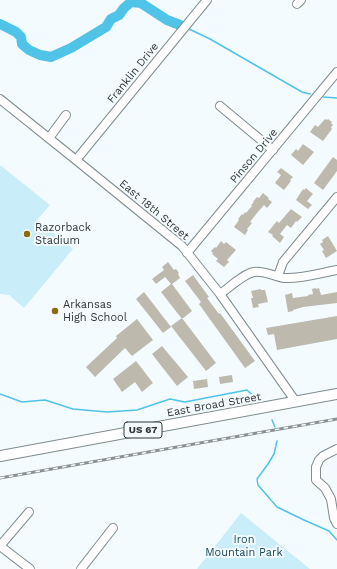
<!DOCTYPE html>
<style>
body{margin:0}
canvas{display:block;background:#f3fbfe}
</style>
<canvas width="337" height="569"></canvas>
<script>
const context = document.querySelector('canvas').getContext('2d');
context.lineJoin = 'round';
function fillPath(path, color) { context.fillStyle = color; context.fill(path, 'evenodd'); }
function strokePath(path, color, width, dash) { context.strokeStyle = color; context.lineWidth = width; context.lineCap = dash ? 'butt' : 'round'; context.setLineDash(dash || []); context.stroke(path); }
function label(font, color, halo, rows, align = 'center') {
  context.font = font + ' "Work Sans",sans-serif'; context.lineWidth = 4; context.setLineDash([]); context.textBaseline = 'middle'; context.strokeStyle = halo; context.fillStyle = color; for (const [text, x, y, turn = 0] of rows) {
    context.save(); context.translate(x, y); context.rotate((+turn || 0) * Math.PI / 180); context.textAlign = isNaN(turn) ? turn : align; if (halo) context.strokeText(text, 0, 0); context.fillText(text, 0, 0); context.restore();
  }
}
fillPath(new Path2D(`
 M 0,165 L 50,205 L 37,220 L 73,249 L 24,308 L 9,295 L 0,294 Z
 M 241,513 L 310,569 L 197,569 Z`), '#caedfa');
strokePath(new Path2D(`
 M 189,29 L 210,39 L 302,92 L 310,94
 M 323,97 L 337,98
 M 0,394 L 22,402 L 45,400 L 73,409 L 107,412 L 137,410 L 170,399 L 185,402 L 247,390 L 258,400
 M 272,420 L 275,427
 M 277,441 L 274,454 L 268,464 L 257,479 L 258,485 L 277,507 L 304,520 L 329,531 L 337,540`), '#4fc4e8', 1.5);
strokePath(new Path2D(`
 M 0,24 L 16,32 L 21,37 L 22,44 L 29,50 L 40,55 L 51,57 L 71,48 L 106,27 L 111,19 L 119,15 L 124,8 L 131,2 L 141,3 L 167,20 L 180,25`), '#4fc4e8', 10);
fillPath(new Path2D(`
 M 325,119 L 327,120 L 328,119 L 332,122 L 331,123 L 333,125 L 331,127 L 332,129 L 323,141 L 310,132 L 315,125 L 318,127 Z
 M 303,144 L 314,152 L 303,165 L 291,155 L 296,149 L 298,151 Z
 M 333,157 L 337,160 L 337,171 L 323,190 L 314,183 Z
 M 281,168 L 293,177 L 290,180 L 291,181 L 284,190 L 275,183 L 281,175 L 277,172 Z
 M 306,188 L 313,194 L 307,201 L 312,205 L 308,209 L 296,200 L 303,189 L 304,190 Z
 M 263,193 L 269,198 L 268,199 L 272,202 L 267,208 L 264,205 L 257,213 L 250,222 L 252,223 L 247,229 L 248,230 L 245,235 L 234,227 L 239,220 L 238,219 L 242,214 L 243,215 L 245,212 L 246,213 L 252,206 L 251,205 L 254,202 L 253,202 L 257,197 L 259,198 Z
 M 291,209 L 302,217 L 297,222 L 296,221 L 291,228 L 287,225 L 280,234 L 284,237 L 280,243 L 272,236 L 273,235 L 268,232 L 277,221 L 279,223 Z
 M 328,236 L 337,251 L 326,258 L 322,251 L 324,250 L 320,244 L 323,242 L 322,240 Z
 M 221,241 L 224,244 L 226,242 L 236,250 L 227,260 L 229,262 L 224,267 L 216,261 L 218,259 L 212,254 L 213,253 L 211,251 L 215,247 L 216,248 Z
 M 168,262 L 174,270 L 176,269 L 179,273 L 178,274 L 180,278 L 172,284 L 192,311 L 182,319 L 161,292 L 171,284 L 165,277 L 156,284 L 152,279 L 164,270 L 162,267 Z
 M 193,275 L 209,297 L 207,298 L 219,314 L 220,313 L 255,361 L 245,368 L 199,304 L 201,302 L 185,281 Z
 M 316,288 L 316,289 L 319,288 L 321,295 L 337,292 L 337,303 L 303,307 L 293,310 L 293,311 L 288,312 L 285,295 L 292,293 L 293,298 L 308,296 L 308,295 L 313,294 L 312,289 Z
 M 261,289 L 261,290 L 265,290 L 268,302 L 258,304 L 259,307 L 253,308 L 251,298 L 253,298 L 251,291 Z
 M 144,292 L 171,327 L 163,333 L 136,299 Z
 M 337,316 L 337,339 L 277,350 L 274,334 L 268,335 L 266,328 Z
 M 182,318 L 216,363 L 206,371 L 171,326 Z
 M 137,319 L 153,340 L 132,356 L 125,348 L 95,377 L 86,367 L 117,338 L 116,336 Z
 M 162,346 L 188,377 L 177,386 L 152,354 Z
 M 136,361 L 153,383 L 142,392 L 135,382 L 122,392 L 113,379 Z
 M 232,375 L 233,382 L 220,384 L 219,377 Z
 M 207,379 L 208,387 L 194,389 L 193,381 Z`), '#bdb9ad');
const minor = new Path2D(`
 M 297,4 L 301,0
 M 0,99 L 76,160 L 182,246 L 220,294 L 296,402
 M 220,106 L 273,150
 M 49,138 L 66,115
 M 76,160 L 207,0
 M 187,253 L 337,72
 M 278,276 L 283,262 L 337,197
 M 220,294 C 229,288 243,274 254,272 C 264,270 275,277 284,278 C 301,279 321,273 337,270
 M 337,449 L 323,456 L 319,460 L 316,467 L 316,480 L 325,488 L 331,499 L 334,518 L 337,524
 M 0,546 L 29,512
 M 0,546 L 30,569
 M 81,569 L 113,528`);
const major = new Path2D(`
 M 0,456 L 337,394`);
strokePath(minor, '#7e8b90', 10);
strokePath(major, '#7e8b90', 12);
strokePath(minor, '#fff', 8);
strokePath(major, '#fff', 10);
const rail = new Path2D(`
 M 0,478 L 337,419`);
strokePath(rail, '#8a9194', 3);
strokePath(rail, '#f3fbfe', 1.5, [4.5]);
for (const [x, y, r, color] of [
 [27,234,4,"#8a6c0c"],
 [55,311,4,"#8a6c0c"]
]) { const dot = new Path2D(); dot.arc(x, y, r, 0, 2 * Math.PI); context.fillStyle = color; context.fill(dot); strokePath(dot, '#f3fbfe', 1.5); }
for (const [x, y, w] of [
 [143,430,38]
]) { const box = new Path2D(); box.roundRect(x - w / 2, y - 8, w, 16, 3); context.fillStyle = '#f3fbfe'; context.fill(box); strokePath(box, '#313739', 1); }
label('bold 10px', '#313739', null, [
 ["US 67",143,430]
]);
label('11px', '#313739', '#f3fbfe', [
 ["Franklin Drive",133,73,-51],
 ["Pinson Drive",254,156,-50],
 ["East 18th Street",154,210,40],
 ["East Broad Street",214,405,-10]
]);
label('11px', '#313739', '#f3fbfe', [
 ["Razorback",35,228],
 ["Stadium",35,241],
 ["Arkansas",63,305],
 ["High School",63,318]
], 'left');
label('11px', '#164858', '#f3fbfe', [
 ["Iron",244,540],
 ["Mountain Park",244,553]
]);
</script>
